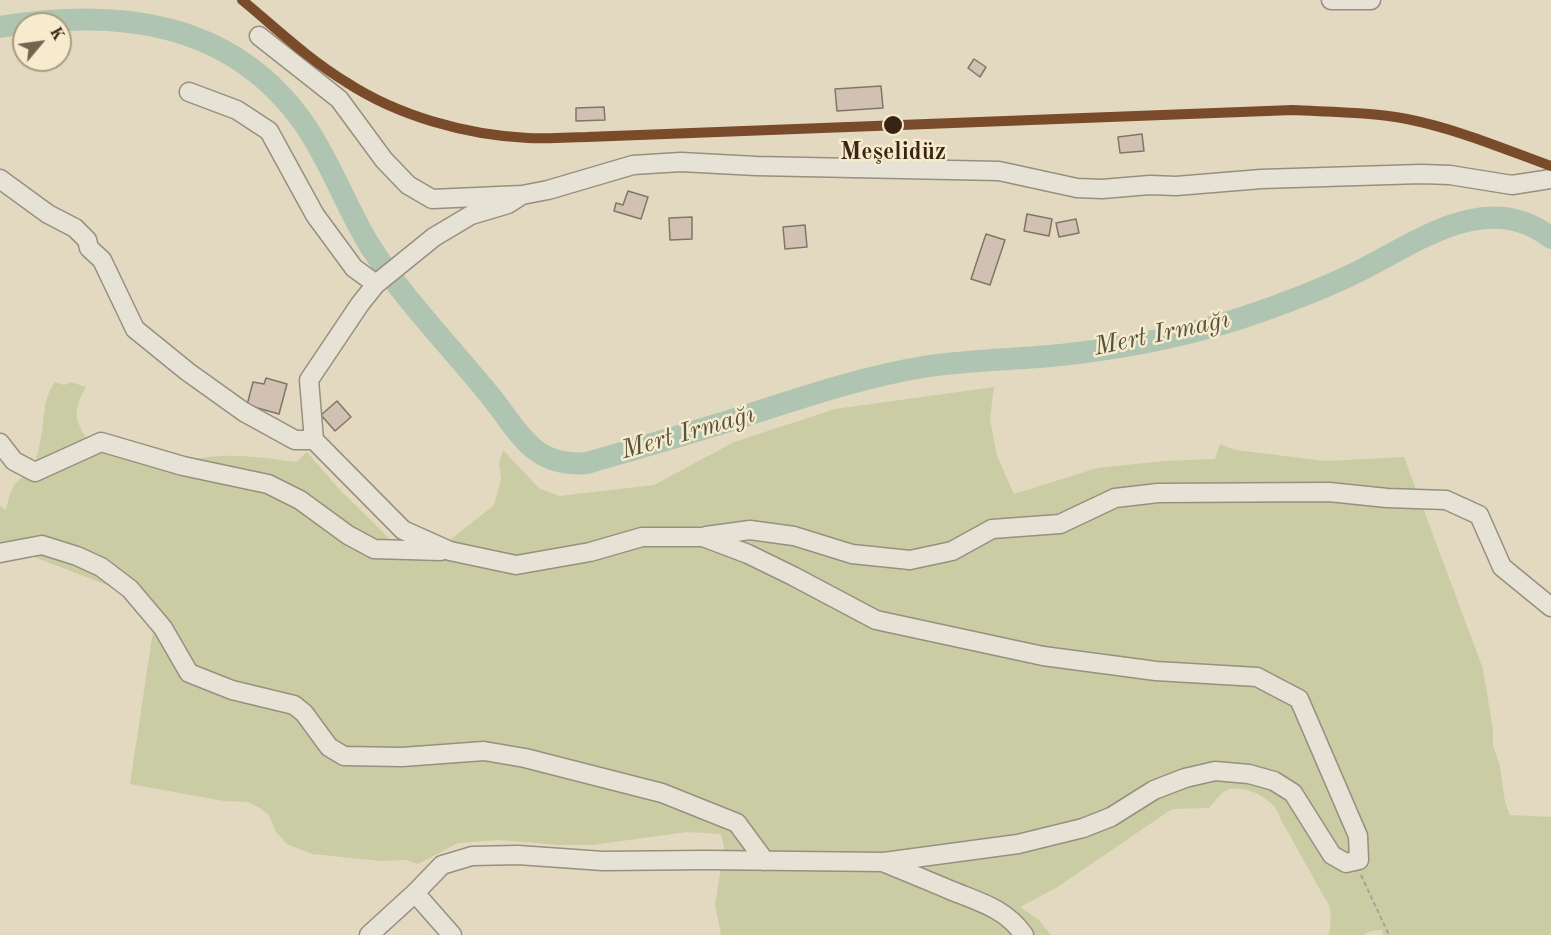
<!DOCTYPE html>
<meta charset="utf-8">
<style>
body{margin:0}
#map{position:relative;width:1551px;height:935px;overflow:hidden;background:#e2d9c0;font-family:"Old Standard TT",serif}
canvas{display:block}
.north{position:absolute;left:12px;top:12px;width:60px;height:60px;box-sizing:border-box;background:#f6ebcc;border:2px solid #aa9b82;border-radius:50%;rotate:61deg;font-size:16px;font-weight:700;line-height:24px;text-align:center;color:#392414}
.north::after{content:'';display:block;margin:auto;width:21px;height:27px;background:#746350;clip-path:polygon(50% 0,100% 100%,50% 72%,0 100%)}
</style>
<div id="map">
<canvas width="1551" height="935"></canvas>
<div class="north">K</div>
</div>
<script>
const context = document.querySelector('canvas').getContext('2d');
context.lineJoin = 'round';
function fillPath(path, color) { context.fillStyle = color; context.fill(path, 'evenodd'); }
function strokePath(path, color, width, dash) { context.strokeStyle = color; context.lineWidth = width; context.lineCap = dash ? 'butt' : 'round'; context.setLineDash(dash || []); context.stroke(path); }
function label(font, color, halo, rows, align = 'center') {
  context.font = font + ' "Old Standard TT",serif'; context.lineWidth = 5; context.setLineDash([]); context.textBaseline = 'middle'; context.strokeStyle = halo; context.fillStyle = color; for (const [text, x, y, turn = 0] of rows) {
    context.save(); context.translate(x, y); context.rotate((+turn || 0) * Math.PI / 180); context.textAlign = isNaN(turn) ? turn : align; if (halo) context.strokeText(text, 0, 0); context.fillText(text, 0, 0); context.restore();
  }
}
fillPath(new Path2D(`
 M 55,382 L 64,385 L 71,382 L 86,387 C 74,409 73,416 86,438 C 114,432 167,451 196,459 C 227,452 264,458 296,462 L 307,452 L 340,490 L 390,539 L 435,556 L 440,548 L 494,505 L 501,479 L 499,464 L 503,450 L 539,488 L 559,496 L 654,485 L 734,442 L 835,409 L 994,387 L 990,419 L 997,456 L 1014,494 L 1097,468 L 1164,461 L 1215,459 L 1220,444 L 1235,450 L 1326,461 L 1404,457 L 1483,669 L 1493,729 L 1493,746 L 1500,766 L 1505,802 L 1510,815 L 1551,817 L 1551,935 L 1383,935 L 1382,930 L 1371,931 L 1363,935 L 1329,935 C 1331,922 1333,907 1324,897 L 1280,818 C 1277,801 1248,785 1230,789 C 1221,791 1215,802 1209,808 L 1172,809 L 1056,888 L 1020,907 L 1039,920 L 1051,935 L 721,935 L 715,905 L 724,848 L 721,834 L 687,832 L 593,845 L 558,845 L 499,840 L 458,843 L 418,864 L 406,860 L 381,861 L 312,854 L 287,844 L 276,832 L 269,815 L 260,808 L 248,802 L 224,801 L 130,784 L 157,604 L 8,547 L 0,557 L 0,506 L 6,510 C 11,488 12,483 32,471 C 35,461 39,450 41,438 C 45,418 42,400 55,382 Z`), '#cacda4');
strokePath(new Path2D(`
 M 0,27 C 118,8 232,20 305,125 C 331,163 346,207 370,246 C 405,301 451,347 492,398 C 520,433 534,468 587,463 C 635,449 684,435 732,420 C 795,400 857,378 923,367 C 971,359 1020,360 1069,354 C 1134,347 1200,333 1262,311 C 1293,300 1325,288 1355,273 C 1415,244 1487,187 1551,238`), '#b0c5b1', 22);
const building = new Path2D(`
 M 974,59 L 986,67 L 980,77 L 968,68 Z
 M 881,86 L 883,108 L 837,111 L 835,89 Z
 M 604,107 L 605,120 L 576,121 L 576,108 Z
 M 1142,134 L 1144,151 L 1120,153 L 1118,137 Z
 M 628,191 L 648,197 L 641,219 L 614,211 L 616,203 L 623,205 Z
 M 1027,214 L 1052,219 L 1049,236 L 1024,231 Z
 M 692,217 L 692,239 L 670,240 L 669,218 Z
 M 1076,219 L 1079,233 L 1059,237 L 1056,223 Z
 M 805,225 L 807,247 L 785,249 L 783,227 Z
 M 986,234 L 1005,240 L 990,285 L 971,279 Z
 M 266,378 L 287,384 L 279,414 L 247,405 L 253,382 L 264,384 Z
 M 337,401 L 351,417 L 335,431 L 321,415 Z`);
fillPath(building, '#d2c1b2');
strokePath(building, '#7e7768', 1.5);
const minor = new Path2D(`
 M 1331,0 L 1371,0
 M 259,36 L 339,99 L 384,160 L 408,185 L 432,199 L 522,195 L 548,190 L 633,165 L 681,162 L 756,166 L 999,171 L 1077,188 L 1102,189 L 1150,185 L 1176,186 L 1261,179 L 1421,174 L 1450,175 L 1512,185 L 1551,179
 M 189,92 L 237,110 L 269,131 L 315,215 L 354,268 L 376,284
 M 0,179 L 48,214 L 75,228 L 87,240 L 89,248 L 102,260 L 135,329 L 188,372 L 244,412 L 295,440 L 314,440
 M 0,443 L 14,461 L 35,472 L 101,442 L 183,466 L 268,484 L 300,500 L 348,535 L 374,549 L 441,551
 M 706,536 L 750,530 L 794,536 L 852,554 L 910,560 L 952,551 L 992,529 L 1060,524 L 1115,498 L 1158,493 L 1329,492 L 1387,498 L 1446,500 L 1479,515 L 1502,567 L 1551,607
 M 0,553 L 42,545 L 77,556 L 101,567 L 130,589 L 163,628 L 189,673 L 232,690 L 294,705 L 304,713 L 329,747 L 344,756 L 402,757 L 484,751 L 525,758 L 662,793 L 737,823 L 765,861
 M 885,863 C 907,872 929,881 950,890 C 979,902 1005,908 1024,935
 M 415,893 L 452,935
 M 369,935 L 415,893 L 442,865 L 472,856 L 518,855 L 603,861 L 705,860 L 884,862 L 1018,844 L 1083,828 L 1111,817 L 1154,790 L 1185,778 L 1215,771 L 1249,774 L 1274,781 L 1293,793 L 1332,855 L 1346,863 L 1359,860 L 1358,836 L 1299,699 L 1257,677 L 1156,671 L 1043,656 L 876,620 L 793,576 L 748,554 L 703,537 L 642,537 L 590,552 L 516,565 L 450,551 L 403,530 L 314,440 L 309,380 L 360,304 L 376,284 L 434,237 L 471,215 L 508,204 L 522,195`);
strokePath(minor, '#978f7f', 21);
strokePath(new Path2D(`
 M 1361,875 L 1389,935`), '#a7a296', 2, [4.5, 3]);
strokePath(minor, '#e7e2d6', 18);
strokePath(new Path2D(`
 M 242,0 C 276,28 308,59 346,82 C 398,116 466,135 528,138 C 547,139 567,137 587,137 L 1293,110 C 1331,112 1370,112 1407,119 C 1457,129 1504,149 1551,166`), '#7a4b2a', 10);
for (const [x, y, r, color] of [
 [893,125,10,"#392414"]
]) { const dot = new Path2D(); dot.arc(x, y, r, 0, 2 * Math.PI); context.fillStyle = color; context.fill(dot); strokePath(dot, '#f6ebcc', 2); }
label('bold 24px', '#392414', '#f6ebcc', [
 ["Meşelidüz",893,153]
]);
label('italic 26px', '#565241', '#f6ebcc', [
 ["Mert Irmağı",1162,334,-12],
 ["Mert Irmağı",688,433,-16]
]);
</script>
